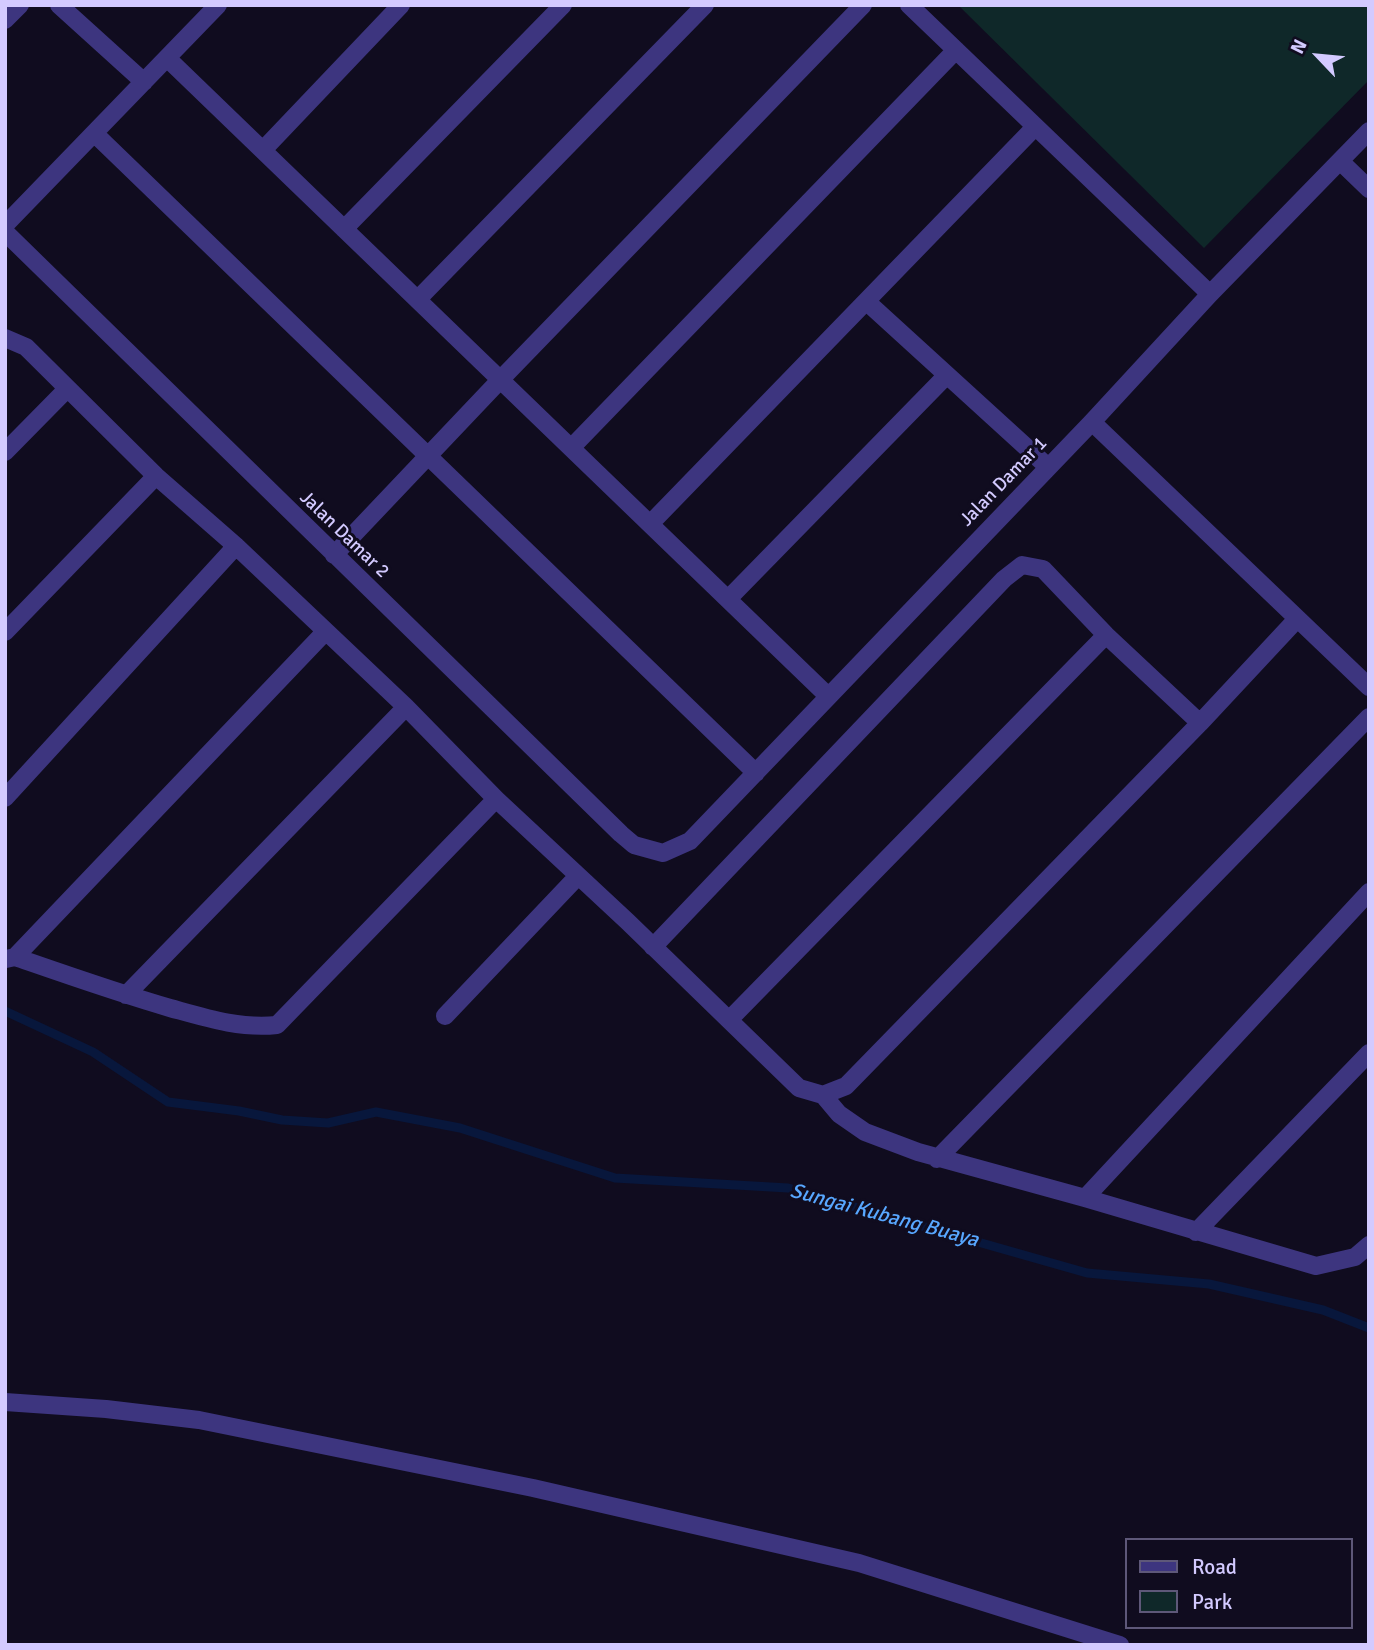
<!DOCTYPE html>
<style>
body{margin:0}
#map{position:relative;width:1374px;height:1650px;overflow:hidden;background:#100c1f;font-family:Signika,sans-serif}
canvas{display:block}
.frame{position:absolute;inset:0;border:7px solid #d3caff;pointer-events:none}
.legend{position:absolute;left:1125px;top:1538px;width:228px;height:91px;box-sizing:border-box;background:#100c1f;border:2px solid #5e5879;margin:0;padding:9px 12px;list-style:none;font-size:21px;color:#d3caff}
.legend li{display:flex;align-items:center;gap:14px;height:35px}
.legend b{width:35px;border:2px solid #5e5879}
.north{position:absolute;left:1283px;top:21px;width:70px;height:70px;-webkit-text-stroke:5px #100c1f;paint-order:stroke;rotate:296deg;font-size:19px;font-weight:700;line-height:28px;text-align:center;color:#d3caff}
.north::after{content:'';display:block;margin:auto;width:24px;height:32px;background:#d3caff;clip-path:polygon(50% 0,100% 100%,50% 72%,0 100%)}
</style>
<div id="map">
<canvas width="1374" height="1650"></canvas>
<div class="frame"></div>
<ul class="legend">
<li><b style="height:9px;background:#3d357f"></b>Road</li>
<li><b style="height:19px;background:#0f2829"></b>Park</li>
</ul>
<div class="north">N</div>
</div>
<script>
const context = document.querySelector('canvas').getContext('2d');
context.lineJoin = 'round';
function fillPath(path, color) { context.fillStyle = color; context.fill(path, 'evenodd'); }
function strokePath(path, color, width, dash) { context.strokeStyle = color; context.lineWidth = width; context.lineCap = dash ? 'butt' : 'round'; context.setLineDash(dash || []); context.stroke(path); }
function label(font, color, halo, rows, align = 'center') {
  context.font = font + ' Signika,sans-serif'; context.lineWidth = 6; context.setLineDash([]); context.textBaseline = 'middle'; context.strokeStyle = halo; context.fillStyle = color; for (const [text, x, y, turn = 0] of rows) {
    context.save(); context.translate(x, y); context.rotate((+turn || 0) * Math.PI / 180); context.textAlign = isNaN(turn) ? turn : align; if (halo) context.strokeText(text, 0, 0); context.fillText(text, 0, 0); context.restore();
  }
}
fillPath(new Path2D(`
 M 958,5 L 1369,5 L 1369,80 L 1204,248 Z`), '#0f2829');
strokePath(new Path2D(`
 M 5,1011 L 93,1052 L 168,1102 L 239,1111 L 282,1120 L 328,1123 L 376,1112 L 460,1128 L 615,1178 L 788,1188 L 1087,1273 L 1209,1284 L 1323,1310 L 1369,1328`), '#08173c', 9);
strokePath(new Path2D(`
 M 59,5 L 144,82
 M 909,5 L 1210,294
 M 5,20 L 20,5
 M 167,58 L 828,696
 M 94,133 L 756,773
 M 263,150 L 401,5
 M 1340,161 L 1369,189
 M 5,225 L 218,5
 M 344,229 L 563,5
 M 5,232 L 621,834 L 634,845 L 663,853 L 690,841 L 1092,422 L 1210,294 L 1369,131
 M 418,299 L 705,5
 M 867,302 L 1048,467
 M 5,338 L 26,347 L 156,476 L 236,546 L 406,707 L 496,799 L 628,922 L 799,1088 L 823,1095 L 846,1086 L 1200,723 L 1297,619
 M 1092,422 L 1369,687
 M 571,448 L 956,50
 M 5,452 L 67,389
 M 650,524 L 1035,127
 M 334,555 L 501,379 L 863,5
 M 729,598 L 947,375
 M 5,632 L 156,476
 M 5,798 L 236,546
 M 653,947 L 1004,579 L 1022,565 L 1043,569 L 1106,635 L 1200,723
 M 15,957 C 67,975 118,993 170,1008 C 206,1018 240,1029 277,1025 L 496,799
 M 6,959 L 15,957 L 325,632
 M 126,995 L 406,707
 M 445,1016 L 578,876
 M 729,1020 L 1106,635
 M 823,1095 L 839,1114 L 865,1132 L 918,1152 L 1085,1198 L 1316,1266 L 1355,1257 L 1369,1245
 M 937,1159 L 1369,717
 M 1085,1198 L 1369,892
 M 1196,1232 L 1369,1053
 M 5,1402 L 106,1409 L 199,1420 L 533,1488 L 859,1563 L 1120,1645`), '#3d357f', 18);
label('19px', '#d3caff', '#100c1f', [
 ["Jalan Damar 1",1004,482,-46],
 ["Jalan Damar 2",344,535,44]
]);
label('italic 21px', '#58a7ff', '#100c1f', [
 ["Sungai Kubang Buaya",884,1216,15]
]);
</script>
